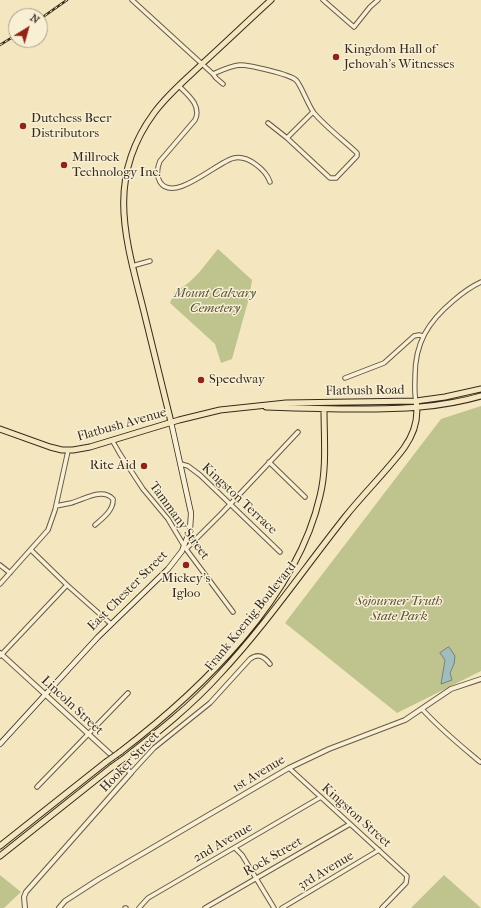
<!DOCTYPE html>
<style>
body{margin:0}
#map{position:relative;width:481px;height:908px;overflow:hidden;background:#f4e6bf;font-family:"IM FELL French Canon",serif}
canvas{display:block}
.north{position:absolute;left:8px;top:8px;width:40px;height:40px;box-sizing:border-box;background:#f8efd5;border:1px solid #aaa18b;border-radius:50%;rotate:37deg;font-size:11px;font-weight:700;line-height:16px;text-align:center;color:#362b1c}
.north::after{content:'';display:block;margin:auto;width:14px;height:18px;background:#8f2418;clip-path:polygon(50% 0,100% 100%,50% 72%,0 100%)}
</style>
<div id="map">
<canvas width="481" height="908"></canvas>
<div class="north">N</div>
</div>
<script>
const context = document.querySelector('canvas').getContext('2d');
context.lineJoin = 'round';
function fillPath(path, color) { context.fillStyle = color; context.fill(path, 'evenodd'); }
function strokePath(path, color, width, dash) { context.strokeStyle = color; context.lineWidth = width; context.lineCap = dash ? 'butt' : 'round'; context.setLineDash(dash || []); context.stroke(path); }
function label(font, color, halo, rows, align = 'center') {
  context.font = font + ' "IM FELL French Canon",serif'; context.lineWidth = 3; context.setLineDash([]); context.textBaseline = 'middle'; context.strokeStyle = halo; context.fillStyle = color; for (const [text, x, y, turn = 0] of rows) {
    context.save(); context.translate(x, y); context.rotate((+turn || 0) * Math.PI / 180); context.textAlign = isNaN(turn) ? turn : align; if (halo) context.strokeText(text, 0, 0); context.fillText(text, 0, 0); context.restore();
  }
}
fillPath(new Path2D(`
 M 218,249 L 252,280 L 249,298 L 232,359 L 221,363 L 215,344 L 170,303 L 175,291 C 193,284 206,263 218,249 Z
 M 481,406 L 481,671 L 397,713 L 285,623 L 441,419 Z
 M 0,875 L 21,892 L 4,908 L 0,908 Z
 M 444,875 L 481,908 L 411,908 Z`), '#bfc48f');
const water = new Path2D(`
 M 449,647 L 455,656 L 454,664 L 450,673 L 452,680 L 441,684 L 445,660 L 440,653 Z`);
fillPath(water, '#a0bdbc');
strokePath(water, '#76837c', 1);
const minor = new Path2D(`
 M 132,0 L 213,74 L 216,78 L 223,84
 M 323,0 L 354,27 L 370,7 L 378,0
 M 213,74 C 222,70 230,66 240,65 C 249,65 289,74 296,80 C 301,85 308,105 314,113 C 326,127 343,140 357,153 L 357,156 L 336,178 L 330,178 L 287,138 L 268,123
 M 179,86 C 188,95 202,106 195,120 L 160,161 C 157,168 156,175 160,182 C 174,204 218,161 234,158 C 248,155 266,170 270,182
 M 287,138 L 313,112
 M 132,266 L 150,261
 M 345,378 L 384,363 L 414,336 L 419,335 L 423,336
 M 416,401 C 414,393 415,384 415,376 C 415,343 428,322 453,301 C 461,294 470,287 481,282
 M 112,440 L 120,454 L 143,489 L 168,519 L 186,549 L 233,612
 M 269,462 L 305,497
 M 181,464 L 188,466 L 200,475 L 280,552
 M 56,506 C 61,505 66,504 71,503 C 83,500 102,487 113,499 C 114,510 103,518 95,525
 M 186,549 L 221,514 L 298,432
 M 31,550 L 67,585 L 111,624
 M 0,565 L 10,573
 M 0,584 L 48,530 L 55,510 L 68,451
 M 0,656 L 67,585
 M 422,709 C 440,729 460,745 480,762
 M 289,768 L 407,876 L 406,883 L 382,908
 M 131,773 L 154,748 L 210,703 L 250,659 C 258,653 264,656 270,664
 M 37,787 L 128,693
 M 235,848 L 242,855 L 274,908
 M 125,908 L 126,908
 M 139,908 L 148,898 L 321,797
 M 205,908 L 350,824
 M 282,908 L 379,850`);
const tertiary = new Path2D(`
 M 0,653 L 131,773 L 26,892 L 24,897 L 25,908
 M 59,908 L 65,901 L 99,879 L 289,768 L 329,749 L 405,720 L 451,689 L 481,679`);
const secondary = new Path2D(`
 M 0,744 L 98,637 L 168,569 L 182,551 L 190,530 L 191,513 L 171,422`);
const primary = new Path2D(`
 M 266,407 C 296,408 327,409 357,409 C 400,409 440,408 481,396
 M 171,422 C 162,384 152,346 143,308 C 125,237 106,178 154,113 C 167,95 185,80 202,64 C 225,43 248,21 271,0
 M 0,429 L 50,447 L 62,450 L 73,450 L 90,447 L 179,420 L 220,410 L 286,403 L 416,401 L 445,397 L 481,389
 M 120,752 C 200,691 297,598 320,496 C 327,468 324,438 324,409
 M 126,757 C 158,732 191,706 219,675 C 265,626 303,570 345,517 C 364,493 386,472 404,448 C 414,434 419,418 416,401
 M 0,846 L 106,762
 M 0,856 L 112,767`);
strokePath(minor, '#665a45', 5.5);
strokePath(tertiary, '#665a45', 6);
strokePath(secondary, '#362b1c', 6);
strokePath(primary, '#362b1c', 7);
strokePath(minor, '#f8efd5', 3.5);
strokePath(tertiary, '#f8efd5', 4);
strokePath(secondary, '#f8efd5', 4.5);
strokePath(primary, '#f4e6bf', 5);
const rail = new Path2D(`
 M 40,19 L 67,0
 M 0,45 L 16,35`);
strokePath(rail, '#362b1c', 2.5);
strokePath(rail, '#f8efd5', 1, [3]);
const primaryBridge = new Path2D(`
 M 106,762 L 120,752
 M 112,767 L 126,757`);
strokePath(primaryBridge, '#362b1c', 7, []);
strokePath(primaryBridge, '#f4e6bf', 5);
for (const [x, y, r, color] of [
 [336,57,4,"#8f2418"],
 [23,126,4,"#8f2418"],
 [64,165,4,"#8f2418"],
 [201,380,4,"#8f2418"],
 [144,466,4,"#8f2418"],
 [186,565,4,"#8f2418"]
]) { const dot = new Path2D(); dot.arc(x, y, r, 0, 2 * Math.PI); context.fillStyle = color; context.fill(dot); strokePath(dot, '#f8efd5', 1.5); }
label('13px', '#362b1c', '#f8efd5', [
 ["Kingdom Hall of",344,50],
 ["Jehovah's Witnesses",344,65],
 ["Dutchess Beer",31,119],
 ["Distributors",31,134],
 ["Millrock",72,158],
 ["Technology Inc.",72,173],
 ["Speedway",209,380],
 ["Rite Aid",136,466,"right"],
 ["Mickey's",186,579,"center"],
 ["Igloo",186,594,"center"]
], 'left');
label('italic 13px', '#585139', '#f8efd5', [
 ["Mount Calvary",215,294],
 ["Cemetery",215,309],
 ["Sojourner Truth",399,602],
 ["State Park",399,617]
]);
label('13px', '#362b1c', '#f8efd5', [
 ["Flatbush Road",365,391,-1],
 ["Flatbush Avenue",122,425,-16],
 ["Kingston Terrace",239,499,43],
 ["Tammany Street",179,521,54],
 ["East Chester Street",128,591,-45],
 ["Frank Koenig Boulevard",251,617,-51],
 ["Lincoln Street",72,706,43],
 ["Hooker Street",130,762,-46],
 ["1st Avenue",259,774,-31],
 ["Kingston Street",356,816,42],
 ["2nd Avenue",223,843,-30],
 ["Rock Street",273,857,-30],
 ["3rd Avenue",326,871,-31]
]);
</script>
